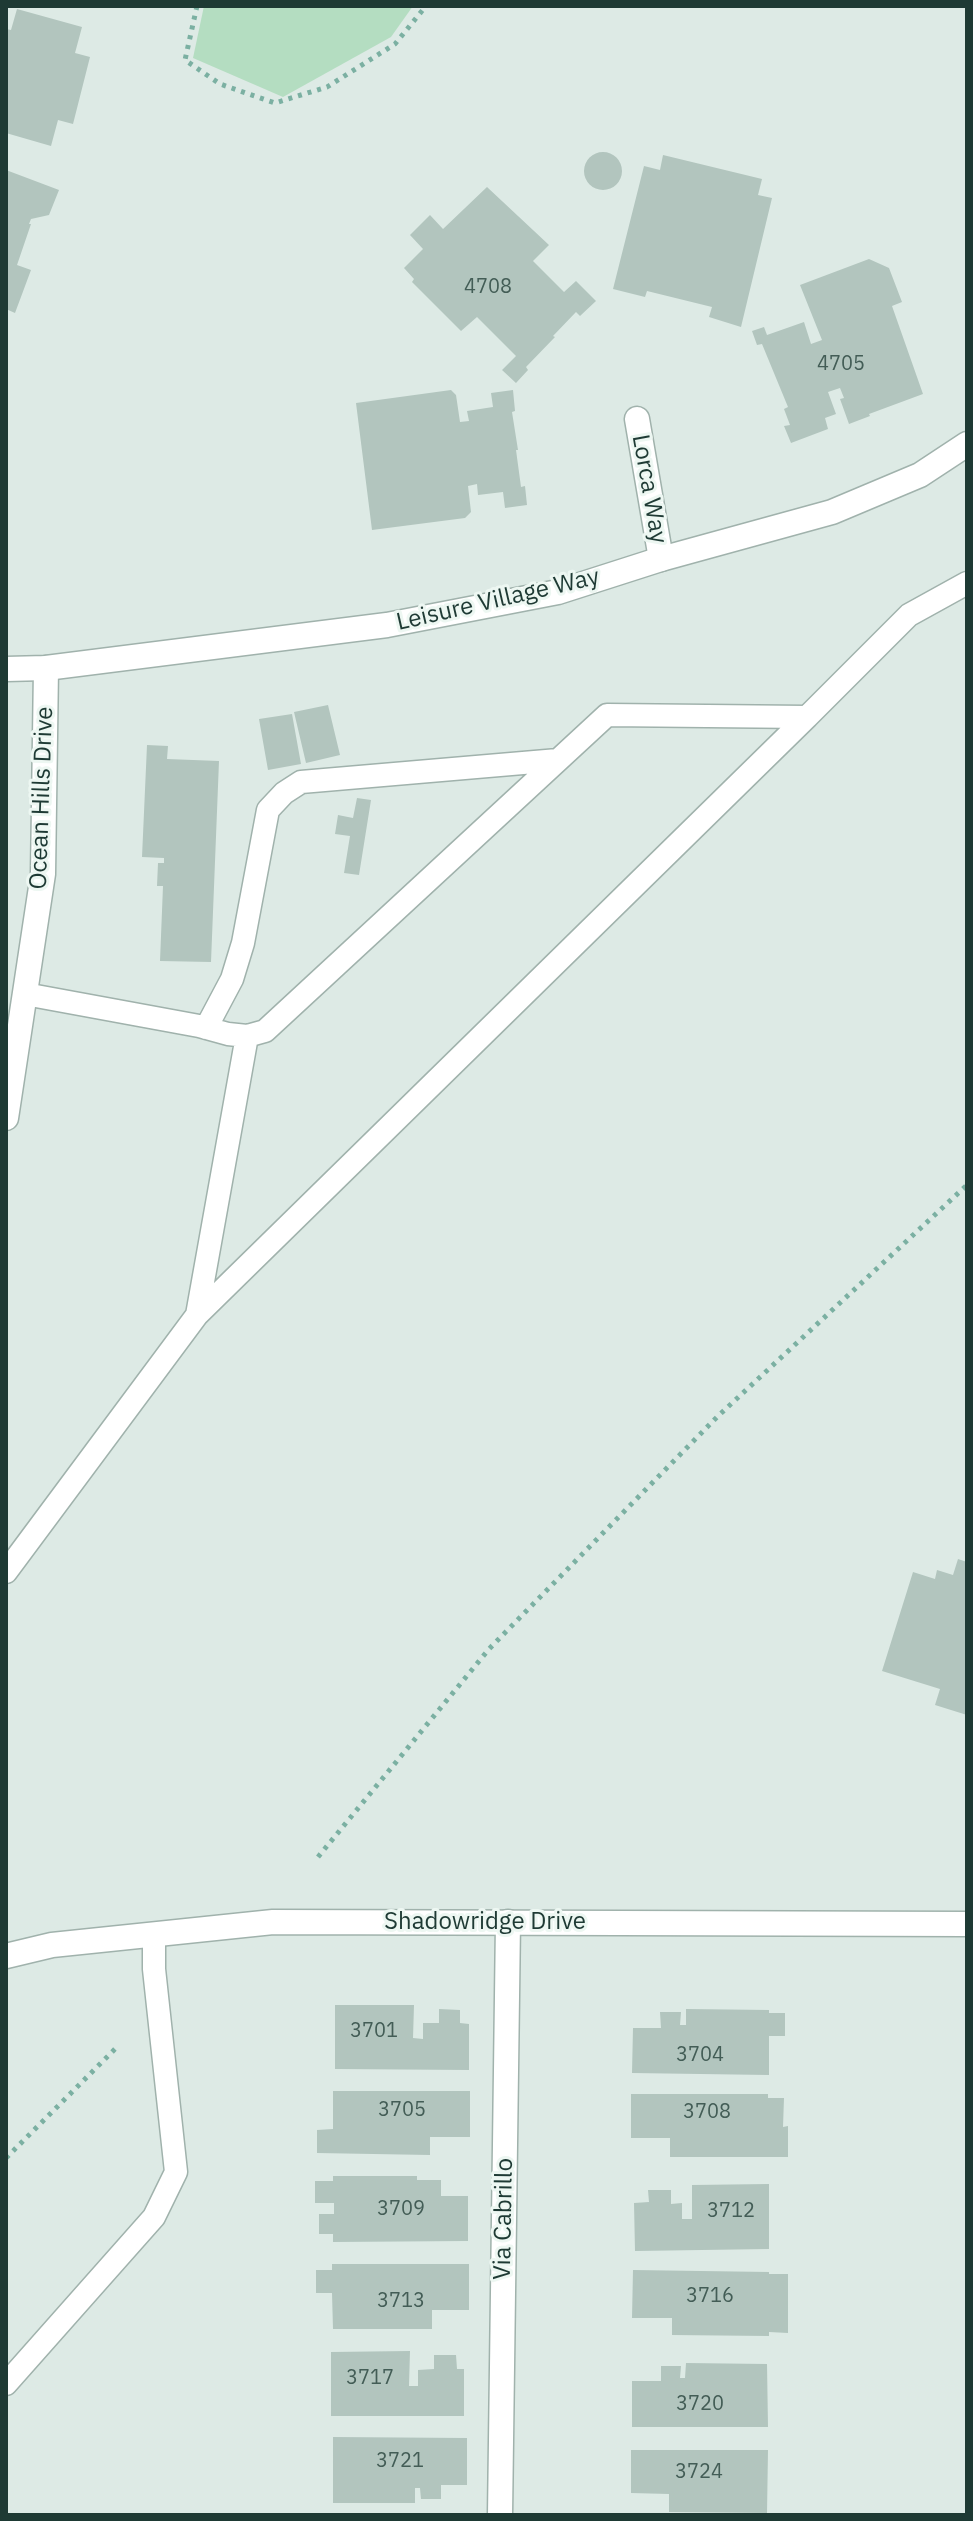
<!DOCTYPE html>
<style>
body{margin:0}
#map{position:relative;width:973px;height:2521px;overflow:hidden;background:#ddeae5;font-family:"IBM Plex Sans",sans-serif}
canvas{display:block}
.frame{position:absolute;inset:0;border:8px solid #1e3a34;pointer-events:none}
</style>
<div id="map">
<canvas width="973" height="2521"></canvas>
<div class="frame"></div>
</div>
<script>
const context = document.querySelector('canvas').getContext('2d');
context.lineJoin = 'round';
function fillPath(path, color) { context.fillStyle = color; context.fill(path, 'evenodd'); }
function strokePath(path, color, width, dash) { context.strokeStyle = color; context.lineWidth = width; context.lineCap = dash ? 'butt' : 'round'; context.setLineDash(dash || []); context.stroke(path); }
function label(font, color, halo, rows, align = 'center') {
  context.font = font + ' "IBM Plex Sans",sans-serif'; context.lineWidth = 6; context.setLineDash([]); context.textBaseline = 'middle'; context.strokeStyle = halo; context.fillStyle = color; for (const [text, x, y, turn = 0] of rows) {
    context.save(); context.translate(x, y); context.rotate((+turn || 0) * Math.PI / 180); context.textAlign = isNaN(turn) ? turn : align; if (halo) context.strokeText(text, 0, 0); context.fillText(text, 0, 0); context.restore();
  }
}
fillPath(new Path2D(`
 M 204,6 L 413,6 L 391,37 L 283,97 L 193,58 Z`), '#b4ddc1');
fillPath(new Path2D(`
 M 17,9 L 82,27 L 75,53 L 90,57 L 73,124 L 58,120 L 51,146 L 6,133 L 6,29 L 11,30 Z
 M584 171a19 19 0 1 1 38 0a19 19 0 1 1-38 0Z
 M 663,155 L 762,179 L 758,195 L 772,198 L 741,327 L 709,317 L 712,307 L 647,291 L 645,297 L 613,289 L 644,166 L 660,170 Z
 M 6,170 L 59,190 L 49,215 L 31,219 L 29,224 L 31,224 L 17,265 L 31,270 L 15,313 L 6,309 Z
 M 487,187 L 549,245 L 533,261 L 564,292 L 576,281 L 596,301 L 580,316 L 576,312 L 553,336 L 555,337 L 526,367 L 528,370 L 516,383 L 502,370 L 516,356 L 477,317 L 461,331 L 412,282 L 414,279 L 404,268 L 423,249 L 410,235 L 430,215 L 443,229 Z
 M 869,259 L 889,268 L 902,302 L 892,306 L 923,394 L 869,414 L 870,416 L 849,424 L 840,399 L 844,398 L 840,388 L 828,392 L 836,414 L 825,418 L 828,429 L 791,443 L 784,426 L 790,425 L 784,409 L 788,407 L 762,344 L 757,345 L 752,331 L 764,327 L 767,335 L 804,322 L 811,344 L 822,340 L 800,285 Z
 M 451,390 L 456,395 L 460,422 L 469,421 L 467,411 L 493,407 L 491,393 L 513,390 L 515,411 L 512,412 L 518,450 L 516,450 L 521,487 L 525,486 L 527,505 L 505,508 L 503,492 L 478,495 L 477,484 L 468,486 L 471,512 L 465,518 L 372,530 L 356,403 Z
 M 328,705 L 340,755 L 306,763 L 294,712 Z
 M 292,714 L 301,764 L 268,770 L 259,719 Z
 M 147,745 L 168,746 L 167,759 L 219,761 L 211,962 L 160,961 L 163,886 L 157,886 L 158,863 L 164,863 L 164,858 L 142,857 Z
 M 357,798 L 371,800 L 359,875 L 344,873 L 350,836 L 335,834 L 338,815 L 353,818 Z
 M 958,1559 L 967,1562 L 967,1715 L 935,1705 L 940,1689 L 882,1671 L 913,1572 L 935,1579 L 937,1570 L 953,1575 Z
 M 335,2005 L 414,2005 L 413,2038 L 423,2039 L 423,2023 L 439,2023 L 439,2009 L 460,2010 L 460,2023 L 469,2024 L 469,2070 L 335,2069 Z
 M 686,2009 L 769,2010 L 769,2013 L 785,2013 L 785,2036 L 769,2036 L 769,2075 L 632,2073 L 633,2028 L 661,2028 L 660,2012 L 681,2012 L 680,2025 L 686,2025 Z
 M 333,2091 L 470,2091 L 470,2137 L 430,2137 L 430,2155 L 317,2153 L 317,2130 L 333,2129 Z
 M 631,2094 L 768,2094 L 768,2098 L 784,2098 L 783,2127 L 788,2126 L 788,2157 L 670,2157 L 670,2138 L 631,2138 Z
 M 333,2176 L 417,2176 L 417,2180 L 441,2180 L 441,2196 L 468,2196 L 468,2241 L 333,2242 L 333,2234 L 319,2234 L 319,2214 L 334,2214 L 334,2203 L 315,2203 L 315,2181 L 333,2181 Z
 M 769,2184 L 769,2249 L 635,2251 L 634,2203 L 649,2202 L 648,2190 L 671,2190 L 671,2204 L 682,2203 L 682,2219 L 692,2219 L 692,2185 Z
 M 332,2264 L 469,2264 L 469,2310 L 432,2310 L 432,2329 L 333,2329 L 332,2293 L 316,2293 L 316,2270 L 332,2270 Z
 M 633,2270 L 769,2272 L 769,2274 L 788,2274 L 788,2333 L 769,2332 L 769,2336 L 672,2335 L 672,2318 L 632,2318 Z
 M 410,2351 L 409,2386 L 418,2386 L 418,2370 L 434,2369 L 434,2355 L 456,2355 L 457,2369 L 464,2369 L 464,2416 L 331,2416 L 331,2352 Z
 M 686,2363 L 767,2364 L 768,2427 L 632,2427 L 632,2381 L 661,2381 L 661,2366 L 681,2366 L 680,2378 L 685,2378 Z
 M 333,2437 L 467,2438 L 467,2485 L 441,2485 L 441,2499 L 421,2499 L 420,2488 L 415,2488 L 415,2503 L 333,2503 Z
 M 631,2450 L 768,2450 L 767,2513 L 669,2512 L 669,2494 L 631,2493 Z`), '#b2c5be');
const service = new Path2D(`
 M 807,717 L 909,615 L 967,583
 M 25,994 L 199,1026 L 228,1034 L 247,1036 L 265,1031 L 607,715 L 807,717 L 197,1315 L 247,1036
 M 206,1028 L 232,979 L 243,943 L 268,810 L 284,793 L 301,782 L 558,760
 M 6,1572 L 197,1315
 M 6,2384 L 154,2217 L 176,2172 L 154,1969 L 154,1934`);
const minor = new Path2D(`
 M 637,419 L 661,559
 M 6,1118 L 43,874 L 46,668
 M 500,2515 L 508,1922`);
const tertiary = new Path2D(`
 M 6,669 L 46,668 L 387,625 L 558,592 L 661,559 L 832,512 L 920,475 L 967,444
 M 6,1956 L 52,1945 L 273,1922 L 967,1924`);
strokePath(service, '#a0b2ac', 25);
strokePath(minor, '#a0b2ac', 27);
strokePath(tertiary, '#a0b2ac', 27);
strokePath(new Path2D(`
 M 197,6 L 185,60 L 220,84 L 275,103 L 327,87 L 395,44 L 426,6
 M 318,1857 L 489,1649 L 717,1417 L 967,1185
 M 6,2158 L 118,2046`), '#7bb0a2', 5, [4, 6]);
strokePath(service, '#fff', 22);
strokePath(minor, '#fff', 24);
strokePath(tertiary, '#fff', 24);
label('20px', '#435d56', null, [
 ["4708",488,287],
 ["4705",841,364],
 ["3701",374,2031],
 ["3704",700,2055],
 ["3705",402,2110],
 ["3708",707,2112],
 ["3709",401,2209],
 ["3712",731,2211],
 ["3716",710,2296],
 ["3713",401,2301],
 ["3717",370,2378],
 ["3720",700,2404],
 ["3721",400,2461],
 ["3724",699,2472]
]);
label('24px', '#1e3a34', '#edf7f2', [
 ["Lorca Way",649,489,80],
 ["Leisure Village Way",498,600,-13],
 ["Ocean Hills Drive",42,798,-88],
 ["Shadowridge Drive",485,1922],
 ["Via Cabrillo",504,2219,-89]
]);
</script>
